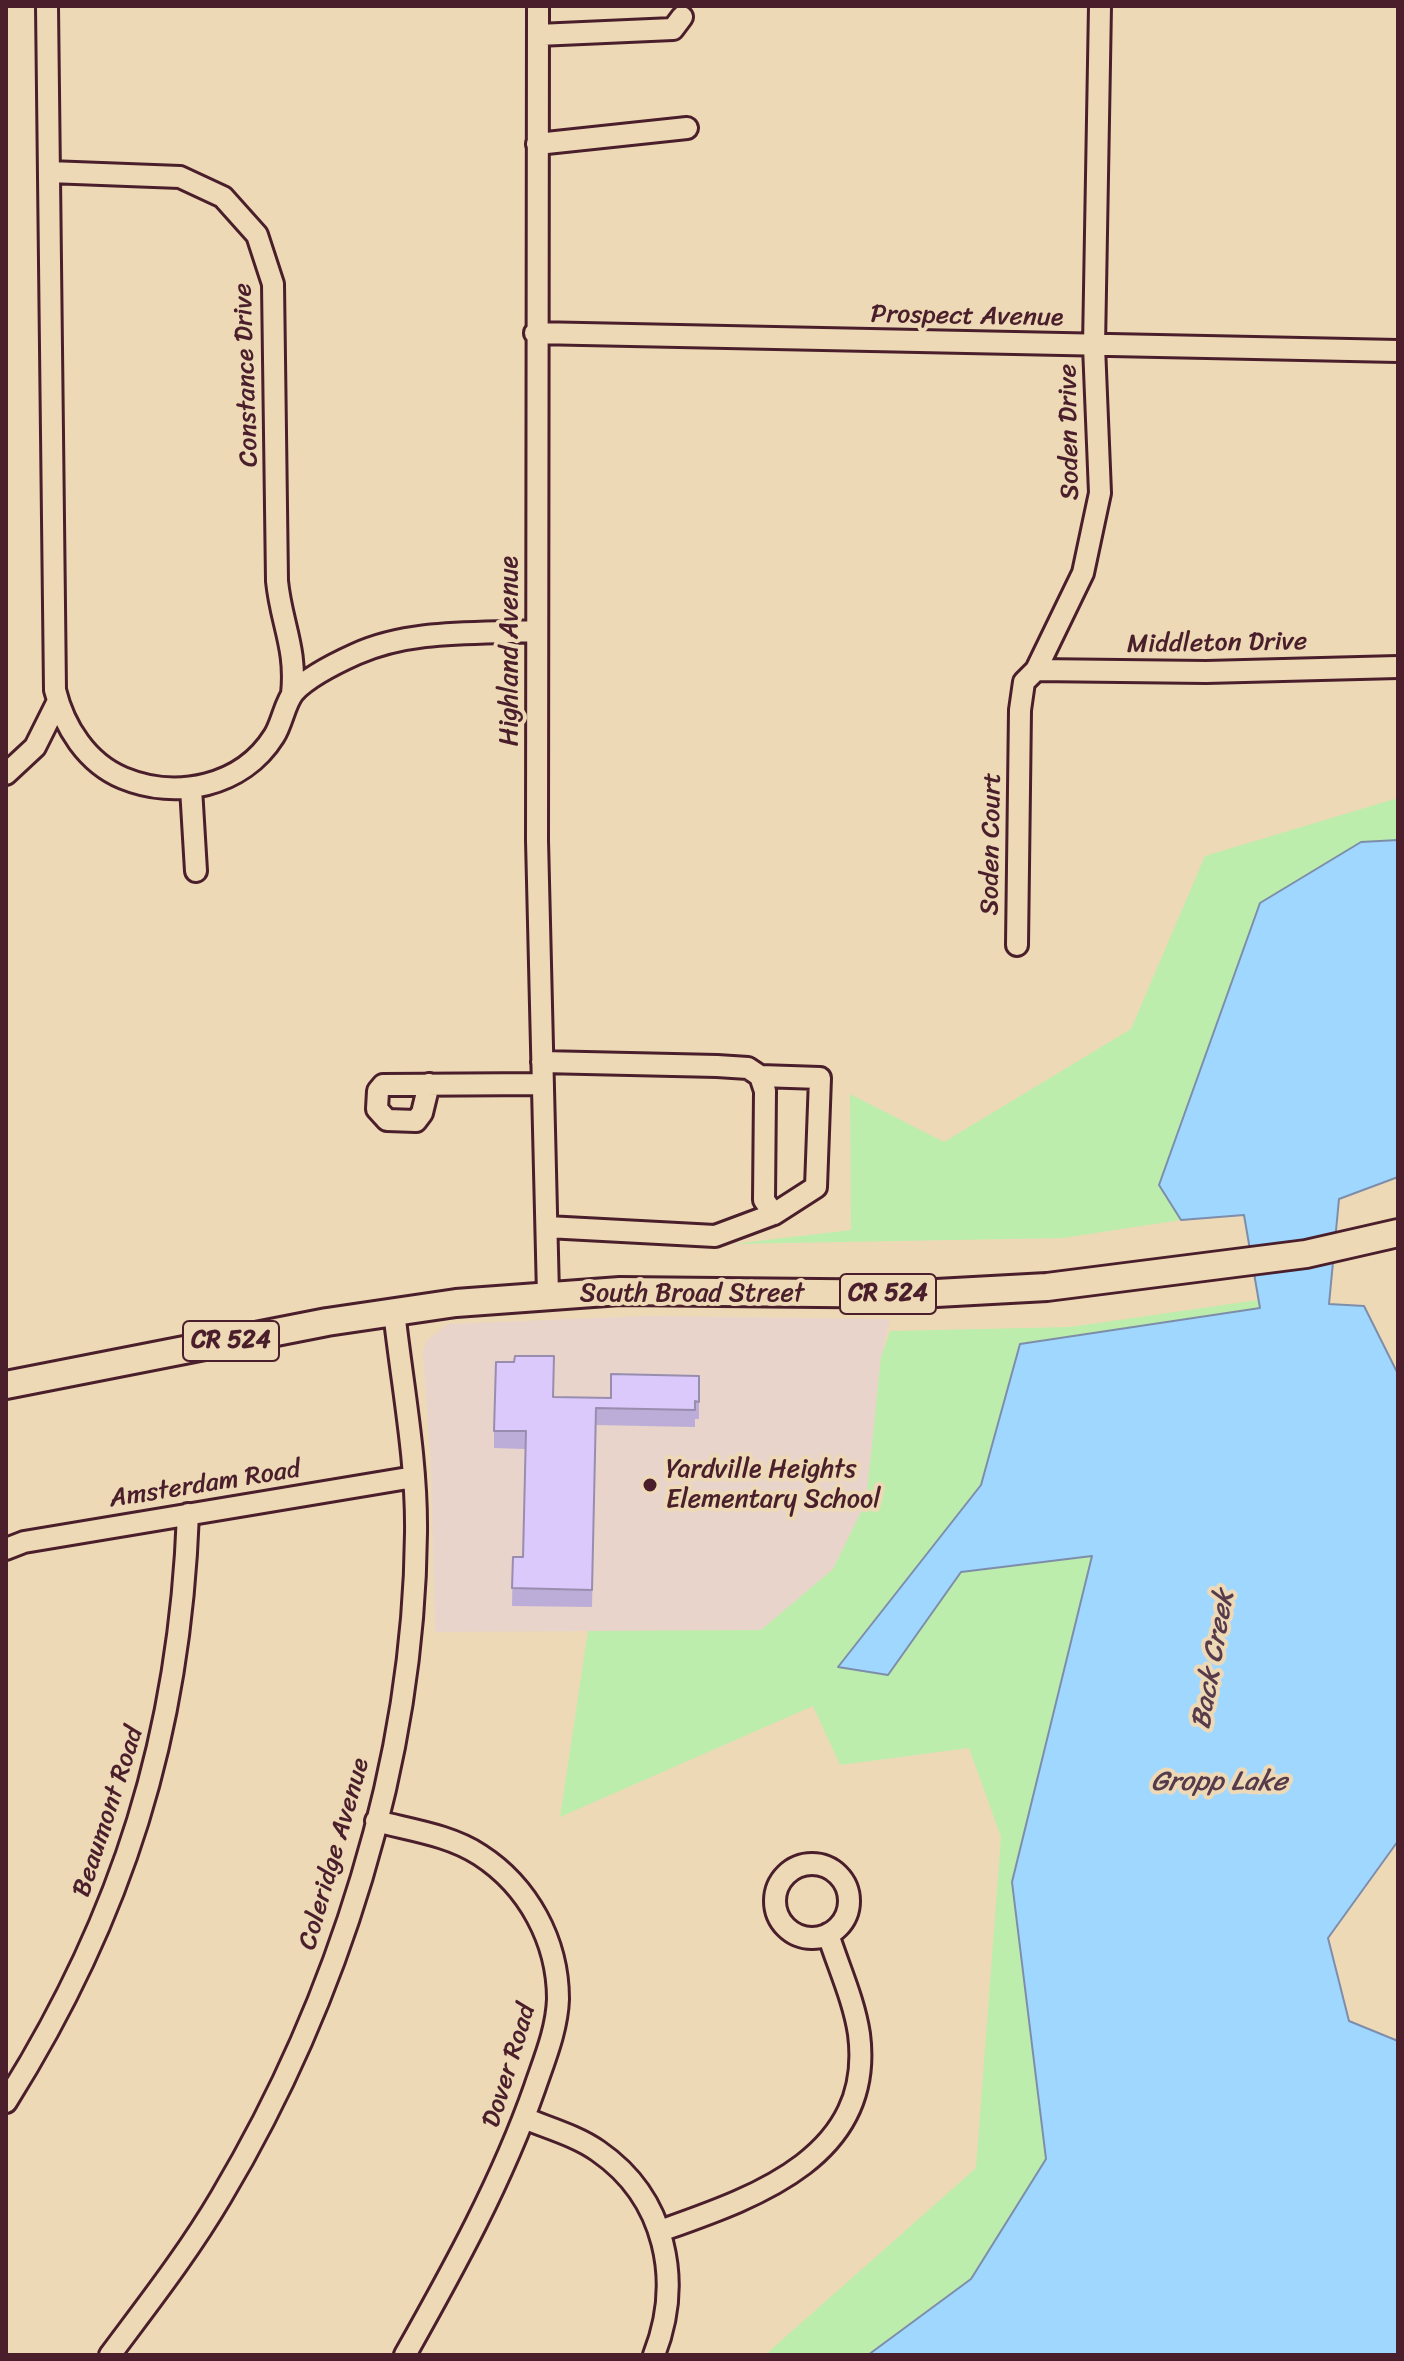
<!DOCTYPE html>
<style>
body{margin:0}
#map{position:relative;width:1404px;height:2361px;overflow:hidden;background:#eed9b7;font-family:Sriracha,sans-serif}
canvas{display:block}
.frame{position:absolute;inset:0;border:8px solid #4a1f2b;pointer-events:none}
</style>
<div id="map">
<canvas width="1404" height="2361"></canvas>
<div class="frame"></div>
</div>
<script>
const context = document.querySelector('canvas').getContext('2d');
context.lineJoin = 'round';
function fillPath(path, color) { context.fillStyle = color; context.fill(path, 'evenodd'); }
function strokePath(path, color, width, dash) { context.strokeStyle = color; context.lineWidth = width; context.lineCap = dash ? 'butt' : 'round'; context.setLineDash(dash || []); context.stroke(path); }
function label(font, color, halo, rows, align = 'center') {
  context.font = font + ' Sriracha,sans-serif'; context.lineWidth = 8; context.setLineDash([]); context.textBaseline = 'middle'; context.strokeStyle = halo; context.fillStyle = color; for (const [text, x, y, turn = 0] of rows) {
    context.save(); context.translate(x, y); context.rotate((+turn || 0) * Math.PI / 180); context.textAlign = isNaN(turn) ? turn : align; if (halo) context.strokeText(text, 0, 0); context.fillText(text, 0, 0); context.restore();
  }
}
fillPath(new Path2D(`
 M 647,1316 L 890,1319 L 881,1358 L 866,1502 L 833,1569 L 761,1630 L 435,1632 L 431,1467 L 423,1352 L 427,1340 L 448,1324 Z`), '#e8d4cb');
fillPath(new Path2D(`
 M 1398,798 L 1398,840 L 1361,842 L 1160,1185 L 1181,1220 L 1063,1238 L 733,1244 L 851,1230 L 850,1094 L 944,1142 L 1131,1029 L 1205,856 Z
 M 1258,1300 L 1260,1308 L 1020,1344 L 981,1485 L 838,1666 L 889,1675 L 961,1572 L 1092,1555 L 1012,1882 L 1046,2159 L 971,2279 L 868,2355 L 765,2355 L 976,2168 L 1001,1837 L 969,1748 L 840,1765 L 813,1706 L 560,1817 L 588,1631 L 761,1630 L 833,1569 L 866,1502 L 881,1357 L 890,1331 L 1070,1327 Z`), '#bcedac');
const water = new Path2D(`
 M 1398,840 L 1398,1177 L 1339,1199 L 1329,1304 L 1364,1306 L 1398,1374 L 1398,1841 L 1328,1938 L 1349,2021 L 1398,2041 L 1398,2352 L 1397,2355 L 868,2355 L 971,2279 L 1046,2159 L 1012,1882 L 1092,1556 L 961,1572 L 888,1675 L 838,1667 L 981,1485 L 1020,1344 L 1260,1308 L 1244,1215 L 1181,1220 L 1159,1185 L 1260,903 L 1361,842 Z`);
fillPath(water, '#9fd7ff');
strokePath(water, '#7d8daa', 2);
const minor = new Path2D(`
 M 47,6 L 55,690 C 64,727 87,763 123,778 C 176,800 242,787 274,736 C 282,724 285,702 294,692 C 309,676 336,663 356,654 C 411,629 477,634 536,631
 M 538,6 L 537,840 L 548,1295
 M 538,35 L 673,29 L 682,17
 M 537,144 L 687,128
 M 49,172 L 180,177 L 223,197 L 257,235 L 273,284 L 277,581 C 281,623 297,648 292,694
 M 535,333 L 1398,351
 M 1036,670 L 1206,672 L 1398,667
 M 6,774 L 35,747 L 58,701
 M 191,788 L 196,871
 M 1017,945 L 1020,710 L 1024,682 L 1036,670 L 1083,573 L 1100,493 L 1094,346 L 1100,6
 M 542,1062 L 717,1066 L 748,1068 L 760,1076 L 820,1078 L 816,1187 L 774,1214 L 715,1236 L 547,1227
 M 760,1076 L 765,1091 L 764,1200 L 774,1214
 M 429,1084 L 422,1113 L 416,1121 L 387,1120 L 377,1109 L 378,1091 L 383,1085 L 543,1084
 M 6,1549 L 24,1542 L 414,1477
 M 376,1821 C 410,1830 450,1835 480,1855 C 528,1886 558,1941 558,1999 C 557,2029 545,2058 535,2087 C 502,2181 454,2268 405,2355
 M775 1901a37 37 0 1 1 74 0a37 37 0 1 1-74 0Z
 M 6,2102 C 123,1916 180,1734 188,1514
 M 524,2118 C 548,2128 577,2136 598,2151 C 666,2198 683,2281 654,2355
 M 660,2231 C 753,2198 875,2158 859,2034 C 854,2000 838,1966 828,1934
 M 110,2355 C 148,2304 188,2253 221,2197 C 338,2001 414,1763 416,1533 C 417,1459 402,1384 394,1311`);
const major = new Path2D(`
 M 6,1385 L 327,1322 L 456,1303 L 620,1291 L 918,1294 L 1047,1287 L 1306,1254 L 1398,1233`);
strokePath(minor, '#4a1f2b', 26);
strokePath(major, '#4a1f2b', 32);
strokePath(minor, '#eed9b7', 20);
strokePath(major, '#eed9b7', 26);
fillPath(new Path2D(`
 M 514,1362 L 553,1397 L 611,1398 L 699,1376 L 699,1419 L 695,1419 L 695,1427 L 596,1425 L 592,1607 L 512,1606 L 513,1557 L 523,1557 L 525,1449 L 494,1448 L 494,1431 Z`), '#bbadd7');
const building = new Path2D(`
 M 515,1356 L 554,1356 L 553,1397 L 611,1398 L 611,1374 L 699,1376 L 699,1402 L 695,1401 L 695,1410 L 596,1408 L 592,1590 L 512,1588 L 513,1557 L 523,1557 L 526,1431 L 494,1431 L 496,1362 L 514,1362 Z`);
fillPath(building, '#dac9fa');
strokePath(building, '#998daf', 2);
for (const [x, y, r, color] of [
 [650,1485,8,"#4a1f2b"]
]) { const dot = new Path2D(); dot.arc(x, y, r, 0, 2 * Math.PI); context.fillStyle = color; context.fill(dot); strokePath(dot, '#eed9b7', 3); }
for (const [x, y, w] of [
 [888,1294,96],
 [231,1341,96]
]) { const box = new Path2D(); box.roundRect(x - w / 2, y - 20, w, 40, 6); context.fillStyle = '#eed9b7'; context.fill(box); strokePath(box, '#4a1f2b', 2); }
label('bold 24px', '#4a1f2b', null, [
 ["CR 524",888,1294],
 ["CR 524",231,1341]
]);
label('26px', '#4a1f2b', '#eed9b7', [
 ["Prospect Avenue",967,317,1],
 ["Constance Drive",247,375,-92],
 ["Soden Drive",1070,432,-91],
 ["Middleton Drive",1217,644,-1],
 ["Highland Avenue",510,651,-90],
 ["Soden Court",992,844,-89],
 ["South Broad Street",692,1294],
 ["Amsterdam Road",205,1485,-9],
 ["Beaumont Road",109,1812,-72],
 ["Coleridge Avenue",335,1854,-74],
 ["Dover Road",510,2066,-73]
]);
label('26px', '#4a1f2b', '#eed9b7', [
 ["Yardville Heights",666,1470],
 ["Elementary School",666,1500]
], 'left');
label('italic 28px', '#573b4b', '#eed9b7', [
 ["Back Creek",1214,1660,-80],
 ["Gropp Lake",1219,1783]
]);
</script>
